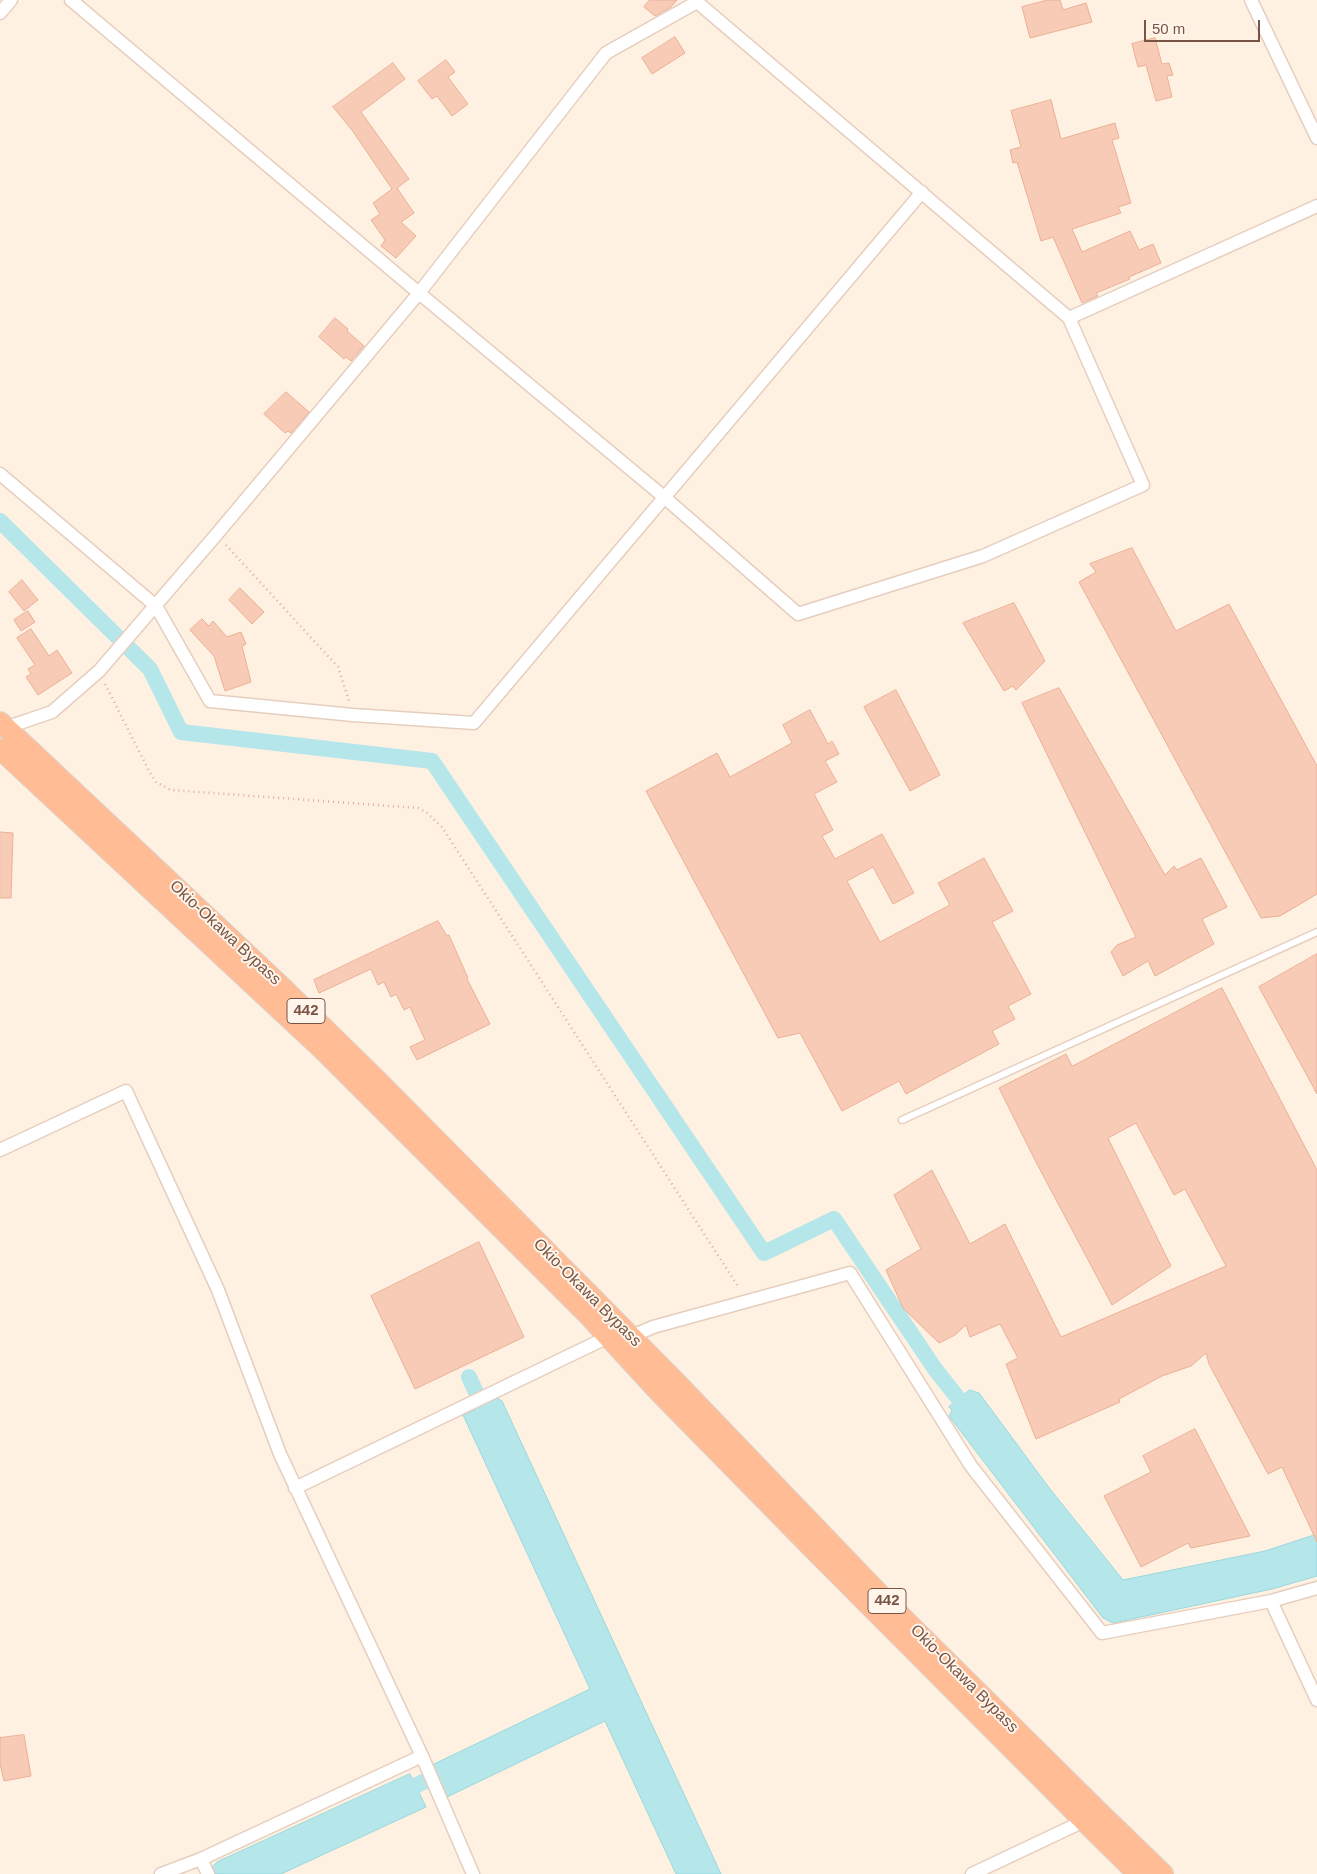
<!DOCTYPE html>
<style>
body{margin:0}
#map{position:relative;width:1317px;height:1874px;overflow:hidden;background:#fff1e2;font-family:Helvetica,sans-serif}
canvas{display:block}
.scale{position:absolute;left:1144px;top:20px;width:116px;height:22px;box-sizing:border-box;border:2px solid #795445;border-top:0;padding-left:6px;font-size:15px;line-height:18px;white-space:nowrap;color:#795445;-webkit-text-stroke:4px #fff5ea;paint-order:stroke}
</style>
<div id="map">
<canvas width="1317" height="1874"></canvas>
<div class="scale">50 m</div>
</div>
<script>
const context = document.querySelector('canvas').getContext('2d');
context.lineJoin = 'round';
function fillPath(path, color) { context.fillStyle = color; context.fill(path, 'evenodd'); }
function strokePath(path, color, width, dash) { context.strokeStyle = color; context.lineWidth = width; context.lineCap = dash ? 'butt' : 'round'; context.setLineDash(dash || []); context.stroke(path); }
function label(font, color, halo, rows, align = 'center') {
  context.font = font + ' Helvetica,sans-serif'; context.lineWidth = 4; context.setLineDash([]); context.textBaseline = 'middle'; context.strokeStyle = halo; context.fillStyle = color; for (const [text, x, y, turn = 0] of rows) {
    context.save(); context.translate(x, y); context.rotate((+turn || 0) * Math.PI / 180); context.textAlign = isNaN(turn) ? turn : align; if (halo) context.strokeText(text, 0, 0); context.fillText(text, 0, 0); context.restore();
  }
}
const water = new Path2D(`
 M 970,1390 L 979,1393 L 1050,1489 L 1123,1580 L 1265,1551 L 1317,1534 L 1317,1576 L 1272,1589 L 1113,1623 L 1103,1618 L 949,1416 L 952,1410 L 949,1407 Z
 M 497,1398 L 502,1401 L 721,1874 L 676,1874 L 605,1721 L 447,1797 L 432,1765 L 590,1689 L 463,1415 L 477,1409 L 475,1404 L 484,1403 Z
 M 410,1774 L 417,1787 L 421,1785 L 423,1790 L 419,1792 L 426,1807 L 281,1874 L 216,1874 L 212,1867 L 217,1862 Z`);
fillPath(water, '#b4e6ea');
strokePath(water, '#99d8dd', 1);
strokePath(new Path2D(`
 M 0,521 L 150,669 L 181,732 L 432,761 L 764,1253 L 834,1219 L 935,1369 L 973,1417
 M 469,1377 L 486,1414
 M 396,1795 L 446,1771`), '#b4e6ea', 16);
const building = new Path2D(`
 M 650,0 L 677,0 L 671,7 L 655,16 L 644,7 Z
 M 1048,0 L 1060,0 L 1063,10 L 1086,3 L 1092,22 L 1030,38 L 1022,7 Z
 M 675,37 L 685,53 L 652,74 L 642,58 Z
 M 1155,38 L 1162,64 L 1169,63 L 1173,75 L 1167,76 L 1172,97 L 1156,101 L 1146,65 L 1138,67 L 1132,44 Z
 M 446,60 L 455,72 L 448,77 L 468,104 L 452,116 L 437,96 L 432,99 L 418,81 Z
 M 393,63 L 405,79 L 361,112 L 409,179 L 397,188 L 414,213 L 401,222 L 416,236 L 396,258 L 381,246 L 385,240 L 371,220 L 380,214 L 373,203 L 392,189 L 352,130 L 333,107 Z
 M 1051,100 L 1061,139 L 1115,123 L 1119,138 L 1112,140 L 1131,203 L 1118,207 L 1121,213 L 1072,229 L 1082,252 L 1130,231 L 1139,250 L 1153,244 L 1161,263 L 1129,277 L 1130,279 L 1096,293 L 1098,296 L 1082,303 L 1053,237 L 1041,241 L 1017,162 L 1013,163 L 1010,150 L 1021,147 L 1011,111 Z
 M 335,318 L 348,329 L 347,331 L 364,346 L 351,361 L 346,357 L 344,359 L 319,337 Z
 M 286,392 L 309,412 L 291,433 L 288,431 L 285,433 L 264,414 Z
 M 1132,548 L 1176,631 L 1229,604 L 1317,766 L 1317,894 L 1280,916 L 1261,918 L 1079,582 L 1096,572 L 1090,564 Z
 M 22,580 L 38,600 L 24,611 L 9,592 Z
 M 240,588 L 264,612 L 252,624 L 229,600 Z
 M 1014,603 L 1045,661 L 1016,690 L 1013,686 L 1004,691 L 963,623 Z
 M 28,611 L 35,622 L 21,631 L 14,620 Z
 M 202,619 L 209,626 L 213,621 L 227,637 L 241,632 L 246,644 L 242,646 L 251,682 L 225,691 L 214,656 L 190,630 Z
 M 31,629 L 49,656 L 57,650 L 72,673 L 38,695 L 26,677 L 31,674 L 28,669 L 35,665 L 17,638 Z
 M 1059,688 L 1165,875 L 1174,866 L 1177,870 L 1201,858 L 1227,907 L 1202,919 L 1214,944 L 1155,976 L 1148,961 L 1123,976 L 1111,952 L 1117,945 L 1136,937 L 1022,703 Z
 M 896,690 L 940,775 L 910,791 L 864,707 Z
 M 810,710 L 828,744 L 832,741 L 839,754 L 825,761 L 837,782 L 814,794 L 833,830 L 822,836 L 835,859 L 882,834 L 914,893 L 893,904 L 873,867 L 847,881 L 880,942 L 950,905 L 938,883 L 984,858 L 1013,911 L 992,922 L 1031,994 L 1008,1006 L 1015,1019 L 992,1031 L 999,1044 L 906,1094 L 899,1081 L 842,1111 L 800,1033 L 778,1038 L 646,791 L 717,753 L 730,777 L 792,743 L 783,725 Z
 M 0,832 L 13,833 L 11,898 L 0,898 Z
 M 438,921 L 447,936 L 449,935 L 468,978 L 467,979 L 490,1024 L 417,1060 L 410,1047 L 425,1040 L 410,1007 L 404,1010 L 396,994 L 391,997 L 384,982 L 378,985 L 371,969 L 319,993 L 314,980 Z
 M 1317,954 L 1317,1094 L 1259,987 Z
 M 1222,988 L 1317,1170 L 1317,1542 L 1282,1467 L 1268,1474 L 1209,1364 L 1206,1353 L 1191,1366 L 1162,1376 L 1119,1399 L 1120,1402 L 1036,1439 L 1006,1364 L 1018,1358 L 1000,1324 L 970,1337 L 966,1325 L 955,1335 L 939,1343 L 903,1308 L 886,1270 L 921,1249 L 894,1195 L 932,1170 L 970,1244 L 1005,1224 L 1061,1337 L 1226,1266 L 1185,1189 L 1174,1195 L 1136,1123 L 1108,1138 L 1171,1266 L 1112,1305 L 1037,1164 L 999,1088 L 1066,1054 L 1072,1066 Z
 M 479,1242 L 524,1337 L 415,1389 L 371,1296 Z
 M 1195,1429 L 1250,1536 L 1191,1548 L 1188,1543 L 1141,1567 L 1104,1496 L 1151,1472 L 1143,1456 Z
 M 24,1735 L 31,1776 L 4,1781 L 0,1764 L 0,1738 Z`);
fillPath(building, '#f7cbb6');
strokePath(building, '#ebaf95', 1);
const service = new Path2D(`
 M 902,1120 L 1317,932`);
const minor = new Path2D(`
 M 695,0 L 697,2 L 1069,318 L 1143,485 L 983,556 L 798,614 L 664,497 L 419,293 L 606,53 L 697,2 L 698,0
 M 1251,0 L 1317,138
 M 0,13 L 11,0
 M 1069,318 L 1317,206
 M 0,474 L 156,606 L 210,701 L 353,715 L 474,723 L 922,192
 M 2,729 L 52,712 L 99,671 L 216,535 L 419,293 L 71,0
 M 0,1150 L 126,1091 L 218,1290 L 280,1454 L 422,1756 L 473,1874
 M 295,1488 L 608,1337 L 630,1337 L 653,1327 L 850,1273 L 971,1466 L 1102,1633 L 1271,1601 L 1317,1588
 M 1271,1601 L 1317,1700
 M 201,1859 L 208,1874
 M 161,1874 L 201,1859 L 422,1756
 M 972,1874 L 1084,1821`);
const trunk = new Path2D(`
 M 0,722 L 283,988 L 376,1079 L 674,1380 L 892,1607 L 1096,1809 L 1163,1874
 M 0,749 L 323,1050 L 589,1316 L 659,1392 L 817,1553 L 1084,1821 L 1138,1874`);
strokePath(service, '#e6cebe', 9);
strokePath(minor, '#e6cebe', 15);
strokePath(trunk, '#dcd3cf', 22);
strokePath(new Path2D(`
 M 226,545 L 338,667 L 349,701
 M 105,684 L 149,771 L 156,782 L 171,790 L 418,808 L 427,813 L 442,827 L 739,1288`), '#dcae99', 2.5, [1, 4]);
strokePath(service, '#fff', 6);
strokePath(minor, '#fff', 12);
strokePath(trunk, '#ffbc95', 20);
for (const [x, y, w] of [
 [306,1011,38],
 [887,1601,38]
]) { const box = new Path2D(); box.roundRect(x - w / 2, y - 12.5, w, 25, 4); context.fillStyle = '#fff5ea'; context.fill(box); strokePath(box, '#795445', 1); }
label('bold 15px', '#795445', null, [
 ["442",306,1011],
 ["442",887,1601]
]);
label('16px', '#795445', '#fff5ea', [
 ["Okio-Okawa Bypass",225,933,43],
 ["Okio-Okawa Bypass",587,1293,45],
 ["Okio-Okawa Bypass",964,1679,45]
]);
</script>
